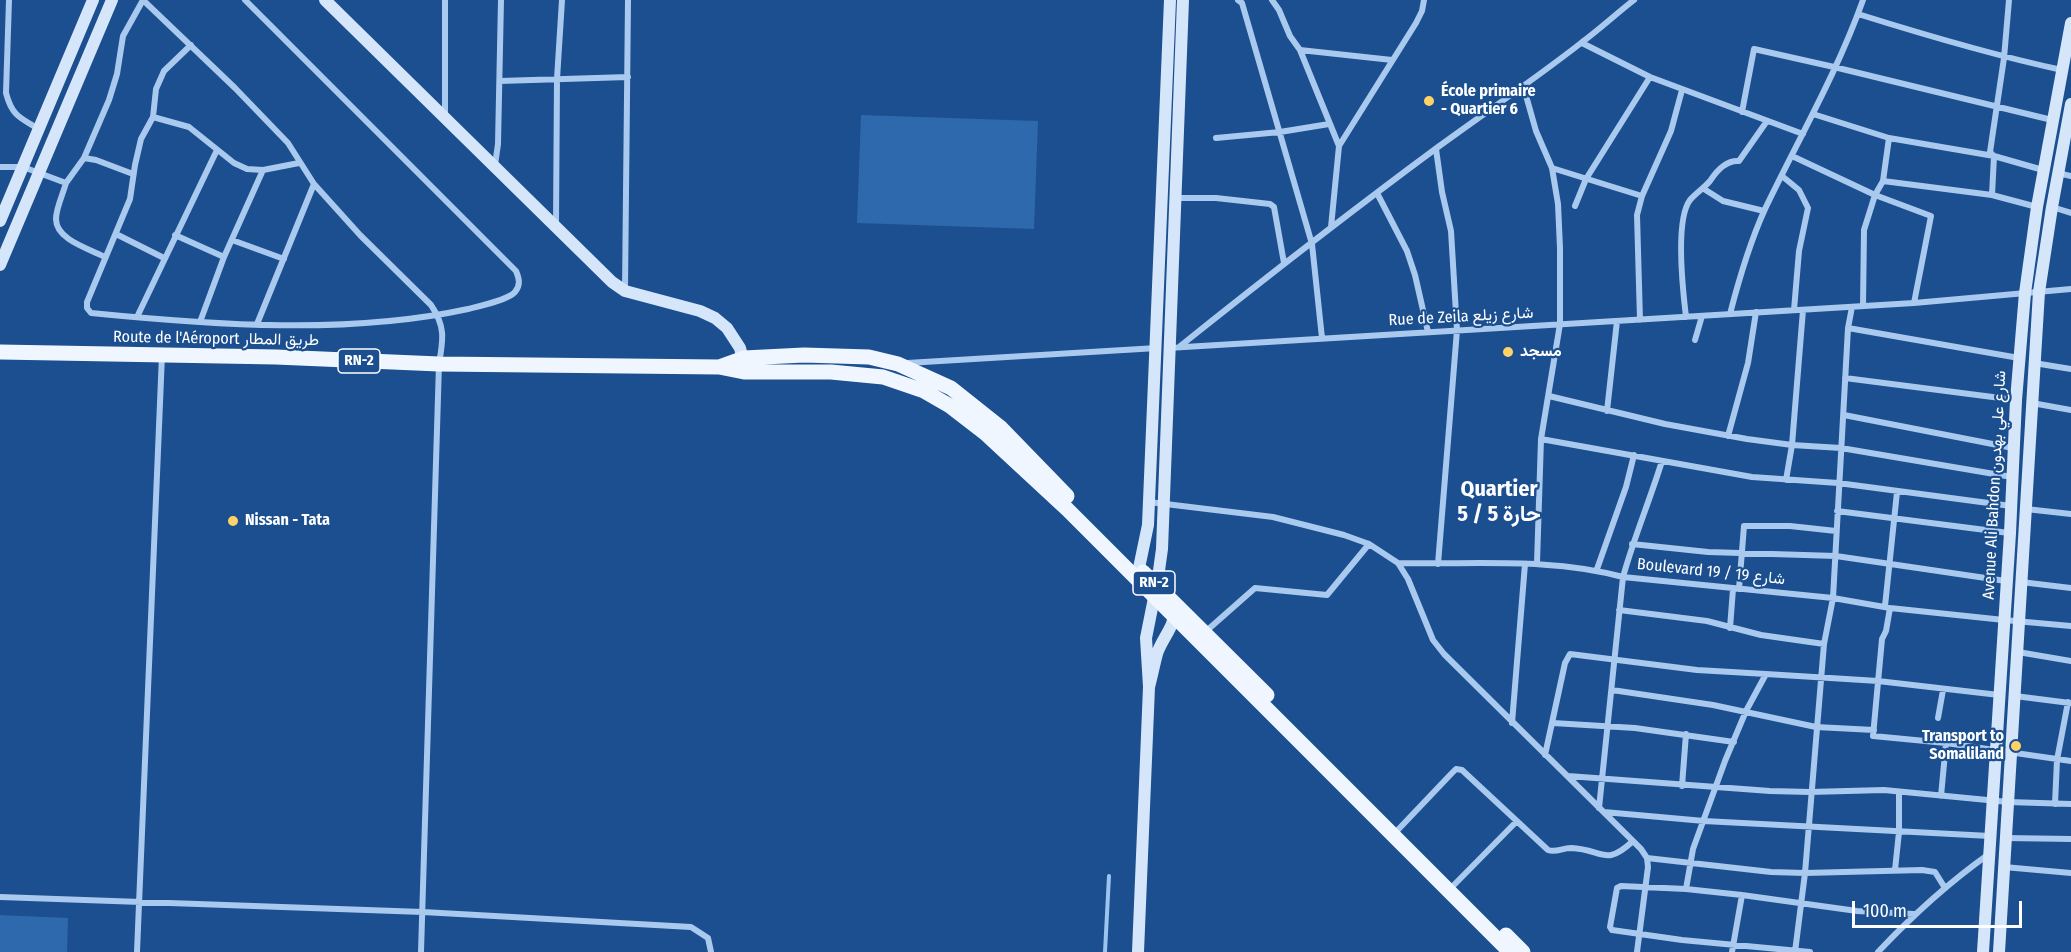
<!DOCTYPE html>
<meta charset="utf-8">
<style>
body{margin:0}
#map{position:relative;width:2071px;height:952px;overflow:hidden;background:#1b4f8f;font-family:"Fira Sans Condensed",sans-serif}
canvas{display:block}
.scale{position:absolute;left:1852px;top:901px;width:170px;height:27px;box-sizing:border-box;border:3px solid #fff;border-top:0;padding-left:8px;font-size:18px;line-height:21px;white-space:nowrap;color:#fff;-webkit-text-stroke:4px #1b4f8f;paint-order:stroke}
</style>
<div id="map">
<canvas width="2071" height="952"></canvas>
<div class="scale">100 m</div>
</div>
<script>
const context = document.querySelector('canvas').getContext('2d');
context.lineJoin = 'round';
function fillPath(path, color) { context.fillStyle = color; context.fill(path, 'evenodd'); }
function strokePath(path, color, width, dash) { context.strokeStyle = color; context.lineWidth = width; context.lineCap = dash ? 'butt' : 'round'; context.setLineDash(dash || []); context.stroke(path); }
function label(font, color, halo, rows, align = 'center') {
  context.font = font + ' "Fira Sans Condensed",Vazirmatn,sans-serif'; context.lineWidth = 4.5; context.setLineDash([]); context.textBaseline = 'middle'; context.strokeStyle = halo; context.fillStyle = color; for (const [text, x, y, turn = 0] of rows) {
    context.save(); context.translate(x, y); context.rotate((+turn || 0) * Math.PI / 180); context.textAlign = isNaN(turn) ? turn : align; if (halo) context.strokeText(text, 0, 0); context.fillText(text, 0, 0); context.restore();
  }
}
fillPath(new Path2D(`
 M 861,115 L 1038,121 L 1034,229 L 857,223 Z
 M 0,915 L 68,918 L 67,952 L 0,952 Z`), '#2e69ad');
strokePath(new Path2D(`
 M 1105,952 L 1109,876`), '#9cc4f0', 4);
strokePath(new Path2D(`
 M 9,0 L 6,93 C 12,116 20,118 39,129
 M 143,0 L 235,88 L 288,143 L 314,184 L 360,235 L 431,305 C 446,327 443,340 439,364 L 421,952
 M 245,0 L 516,271 C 519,278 521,285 515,292 C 508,300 480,306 468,309 C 349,335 212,325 91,313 L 87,308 L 87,302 L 130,199 L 135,165 L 141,139 L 153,117 L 189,127 L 234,163 L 247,169 L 263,170 L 299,163
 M 1238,0 L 1242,3 L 1312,244 L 1322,338
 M 1272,0 L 1279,10 L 1290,36 L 1300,50 L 1339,146
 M 1858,14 C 1925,35 1992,55 2062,70
 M 1582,43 L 1650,77 L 1803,134
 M 1300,50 L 1392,60
 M 500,81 L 628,77
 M 1523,85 L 1536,131 L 1552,168 L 1558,204 L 1560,248 L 1560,324 L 1541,439 L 1537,563
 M 1742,112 L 1754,49 L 1834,67 L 2052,120
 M 1813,114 L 1889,138 L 1994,156 L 2043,170
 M 445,116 L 445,0
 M 153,117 L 156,89 L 164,71 L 191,45
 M 1216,138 L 1280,132 L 1329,124
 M 1436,149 L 1442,192 L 1451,231 L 1457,330 L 1438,564
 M 1792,156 L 1875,195 L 1883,181 L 1992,195 L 2037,207
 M 84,158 L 109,100 L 117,74 L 123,36 L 143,0
 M 495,165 L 498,144 L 501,0
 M 0,167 L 23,167 L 66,183 L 84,158 L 96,160 L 133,174
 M 1552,168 L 1642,196
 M 2058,173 L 2071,176
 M 1782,176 L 1799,190 L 1808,208 L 1799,251 L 1794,310
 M 1883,181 L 1889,138
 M 66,183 C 63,194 56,208 56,219 C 56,240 90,249 105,257
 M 1704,189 L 1723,201 L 1764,211
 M 1377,193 L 1407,251 L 1415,275 L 1428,332
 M 1992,195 L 1994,156 L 1990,152 L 2004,58 L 2009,0
 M 1176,198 L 1216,198 L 1270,204 L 1274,207 L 1284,263
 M 1575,206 L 1586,179 L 1650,77
 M 2052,207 L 2071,213
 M 556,224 L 557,79 L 562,0
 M 1331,227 L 1339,146 L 1416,23 L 1422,11 L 1424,0
 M 116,234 L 164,258
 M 175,235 L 224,257
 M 232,240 L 284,259
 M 625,290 L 628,0
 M 1863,306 L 1864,230 L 1875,195 L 1931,216 L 1914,303
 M 1730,314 C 1739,279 1750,242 1765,209 C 1798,140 1837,73 1863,0
 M 137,317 L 217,150
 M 1686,317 C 1683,292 1675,220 1690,200 C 1696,193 1704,188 1710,181 C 1717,170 1726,160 1739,161 L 1767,121
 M 1640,320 L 1637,215 L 1642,196 L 1671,131 L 1682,90
 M 200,322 L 224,257 L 263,170
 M 257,324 L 314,184
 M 1848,328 L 2019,358
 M 1695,340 L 1702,316
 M 1179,347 C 1264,279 1350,212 1438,147 C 1486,112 1535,79 1581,43 C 1600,29 1616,14 1634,0
 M 1168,348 L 1914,303 L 2071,289
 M 907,363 L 1157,348
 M 2034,363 L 2071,369
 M 1845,378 L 2016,400
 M 1549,396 L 1665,424 L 1747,439 L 1792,445 L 1841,448 L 2012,477
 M 2032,403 L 2071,410
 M 1607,411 L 1617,321
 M 1844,415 L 2013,448
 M 1728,436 L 1748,363 L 1756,312
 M 1541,439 L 1752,477 L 1838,483 L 2011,506
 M 1786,480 L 1792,445 L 1803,310
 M 1149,502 L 1273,517 L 1344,535 L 1369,544 L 1398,563 L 1408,579 L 1433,640 L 1444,654 L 1641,849 L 1647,858 L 1648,867 L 1637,952
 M 2026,509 L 2071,514
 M 1837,511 L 2009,533
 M 1632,544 L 1708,552 L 1836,556 L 2006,581
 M 1398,563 C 1473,565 1550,557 1623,577 L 1833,598 L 1890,608 L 2004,620 L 2071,626
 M 1597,569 L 1626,487 L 1634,455
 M 2021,582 L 2071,588
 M 1739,589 L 1744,526 L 1790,526 L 1836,531
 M 1885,606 L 1897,492
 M 1890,608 L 1886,631 L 1882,639 L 1873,736 L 1946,743 L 2071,761
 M 1619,610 L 1707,621 L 1761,635 L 1824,644
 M 1730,628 L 1733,589
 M 1204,633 L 1255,588 L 1327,595 L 1369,544
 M 2018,652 L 2071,661
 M 1612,690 L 1713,705 L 1816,727 L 1874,730
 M 2015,696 L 2070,703
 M 1938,718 L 1943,690
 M 1512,723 L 1525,564
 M 1553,723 L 1635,728 L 1734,742
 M 1545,755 L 1565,663 L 1570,654 L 1697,670 L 1766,674
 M 1568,776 L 1770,791 L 1810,792 L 1884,790 L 2008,802 L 2071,804
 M 1682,786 L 1686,734
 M 1941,796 L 1946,743
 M 2055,804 L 2057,760 L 2068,702
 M 1599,808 L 1623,577 C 1634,537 1650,500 1662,461
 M 1604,812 L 1704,821 L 1990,836
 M 1393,835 L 1451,774 L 1456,769 L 1462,770 L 1548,850 C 1556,853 1562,848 1571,848 C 1603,849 1604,868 1633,841
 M 2006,838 L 2071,839
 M 1647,858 L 1771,872 L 1805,873 L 1922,870 L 1935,872 L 1945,888
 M 2004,867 L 2071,873
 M 1895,870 L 1899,832 L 1899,792
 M 1686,889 L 1693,849 L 1725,761 L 1746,711 L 1766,674 L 1878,681 L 1999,695
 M 1449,890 L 1516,822
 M 0,897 L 423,912 L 691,927 L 708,938 L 711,952
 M 137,952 L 162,355
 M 1732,952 L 1742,895
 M 1795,952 L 1805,873 L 1824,644 L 1833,598 L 1848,328 L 1852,307
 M 1810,952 L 1682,940 L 1612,930 L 1610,927 L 1617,888 L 1621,886 L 1686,889 L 1742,895 L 1857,911 L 1914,914
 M 1878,952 C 1912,916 1948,883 1989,854`), '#a9c9ee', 6);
strokePath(new Path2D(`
 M 325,0 L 612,282 L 625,291 L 700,311 L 715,318 L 727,328 L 740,348 L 744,364
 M 1170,0 L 1148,525 L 1139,568 L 1146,589 L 1157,585 L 1162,549 L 1183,0
 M 0,221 L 93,0
 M 0,265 L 112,0
 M 1149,687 C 1152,676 1154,665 1157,654 C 1161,640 1176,625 1174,611
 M 1138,952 L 1149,687 L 1146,638 L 1154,598 L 1161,599
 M 1983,952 L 2010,533 L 2016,400 L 2025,293 L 2037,207 L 2071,23
 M 1999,952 L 2039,292 L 2052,207 L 2071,104`), '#d6e6fa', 12);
strokePath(new Path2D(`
 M 0,352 L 276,357 L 439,364 L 719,367 L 744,372 L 831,372 L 883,377 L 924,391 L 950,406 L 985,433 L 1067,509 L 1510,952
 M 719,367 L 744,358 L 804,355 L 869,357 L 898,364 L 951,388 L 1000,427 L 1067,496
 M 1143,572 L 1267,695
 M 1506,935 L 1523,952`), '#f0f6ff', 15);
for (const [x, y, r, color] of [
 [1429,101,6,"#ffd166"],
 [1508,352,6,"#ffd166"],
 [233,521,6,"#ffd166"],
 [2016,746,6,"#ffd166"]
]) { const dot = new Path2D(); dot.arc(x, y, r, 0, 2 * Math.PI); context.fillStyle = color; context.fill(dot); strokePath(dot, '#1b4f8f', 2); }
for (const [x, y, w] of [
 [359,361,42],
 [1154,583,42]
]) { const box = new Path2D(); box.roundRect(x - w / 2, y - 12, w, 24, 4.5); context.fillStyle = '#1b4f8f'; context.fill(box); strokePath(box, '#fff', 1.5); }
label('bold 15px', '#fff', null, [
 ["RN-2",359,361],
 ["RN-2",1154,583]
]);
label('bold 16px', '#fff', '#1b4f8f', [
 ["École primaire",1441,92],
 ["- Quartier 6",1441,110],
 ["مسجد",1520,352],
 ["Nissan - Tata",245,521],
 ["Transport to",2004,737,"right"],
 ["Somaliland",2004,755,"right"]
], 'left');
label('16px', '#fff', '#1b4f8f', [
 ["Rue de Zeila شارع زيلع",1461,317,-3],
 ["Route de l'Aéroport طريق المطار",216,339,1],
 ["Avenue Ali Bahdon شارع علي بهدون",1995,485,-87],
 ["Boulevard 19 / شارع 19",1711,572,6]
]);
label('bold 22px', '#fff', '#1b4f8f', [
 ["Quartier",1499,490],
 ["5 / حارة 5",1499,515]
]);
</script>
